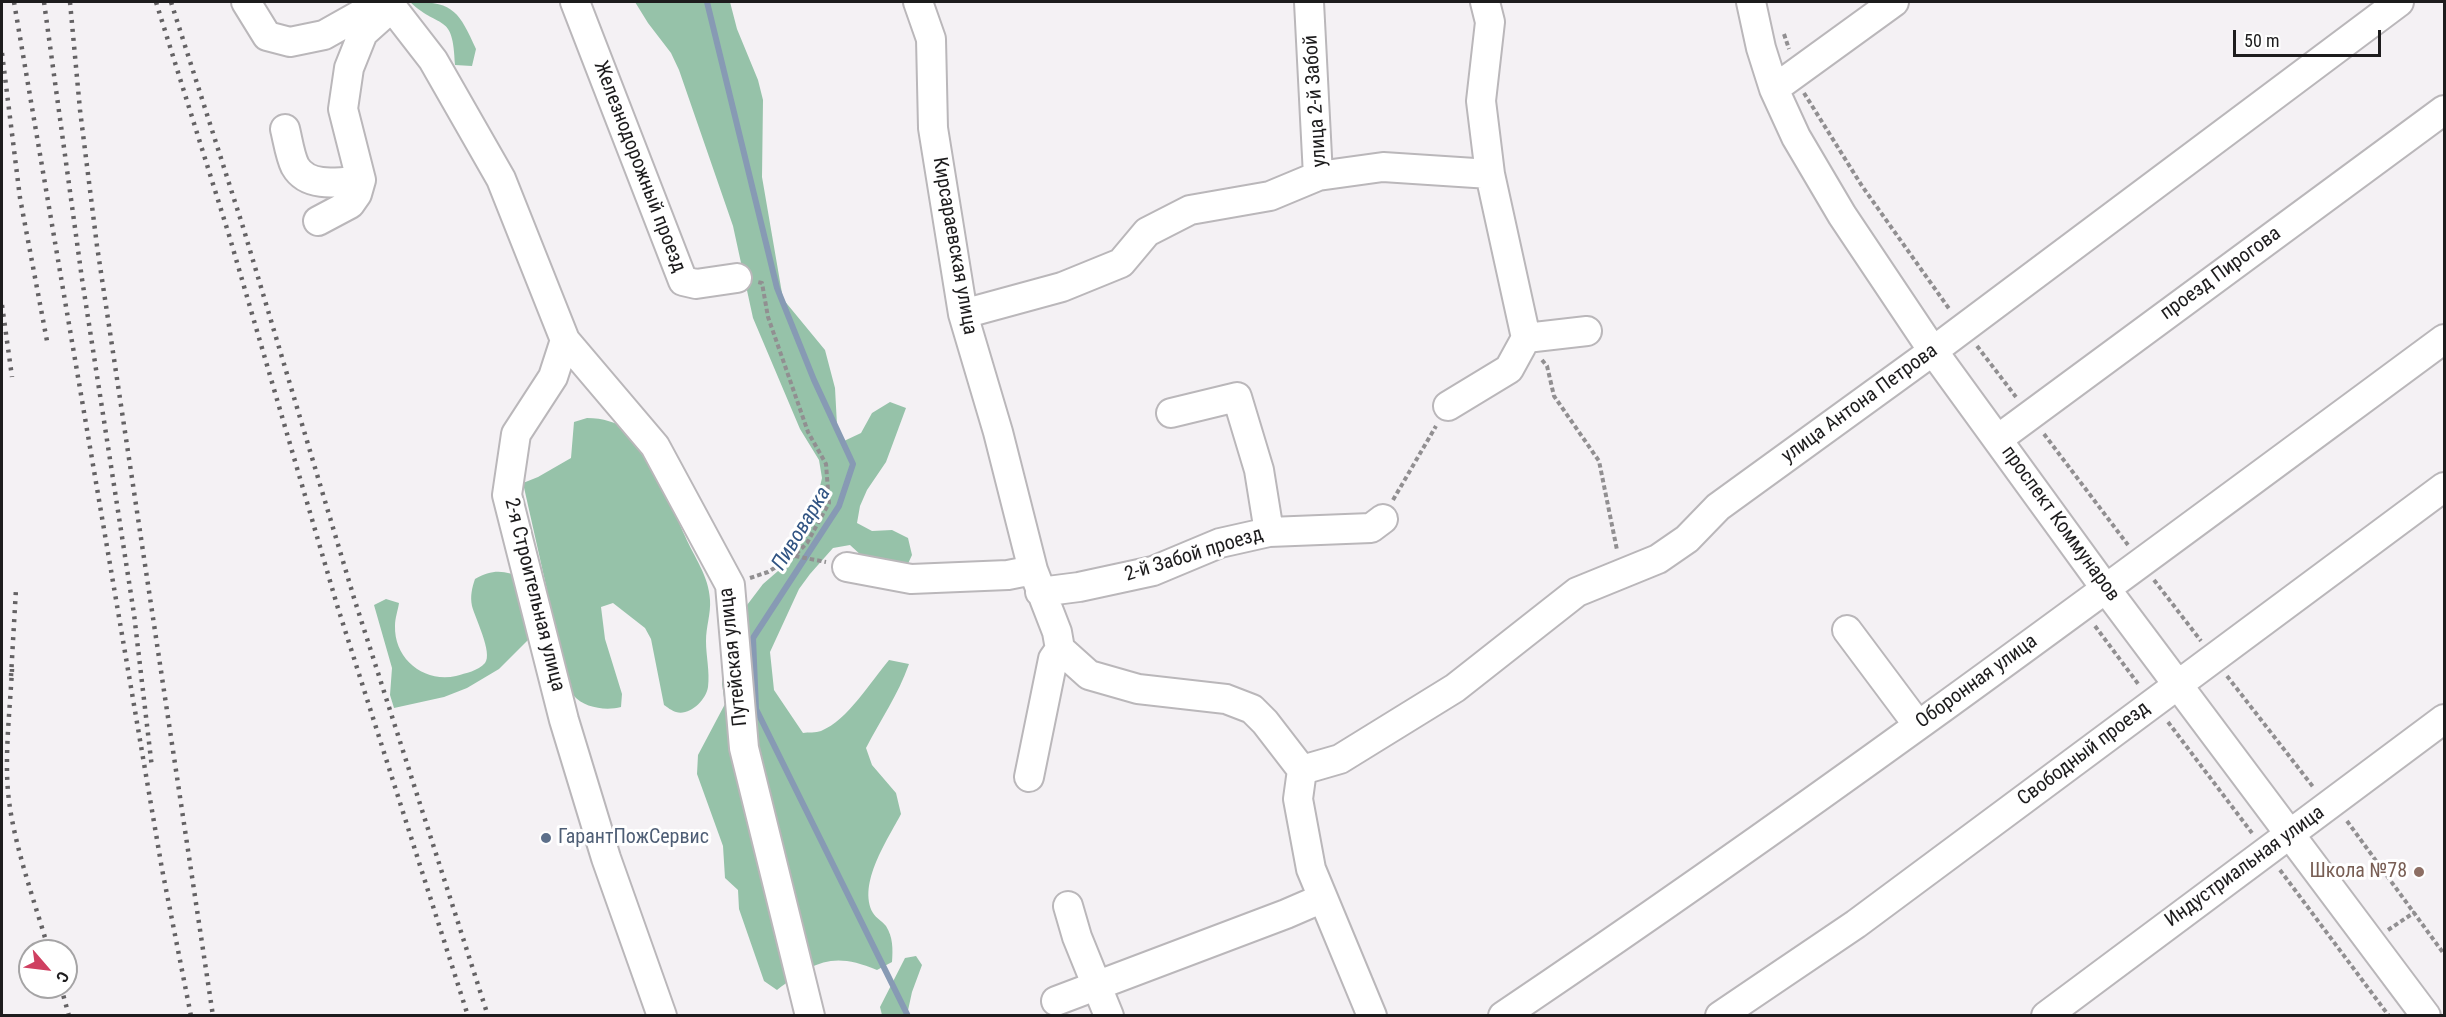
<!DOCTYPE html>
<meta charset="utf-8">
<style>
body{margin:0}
#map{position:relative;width:2446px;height:1017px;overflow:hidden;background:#f4f1f4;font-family:"Roboto Condensed",sans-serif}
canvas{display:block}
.frame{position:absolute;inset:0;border:3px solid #1d1c1d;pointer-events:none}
.north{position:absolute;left:18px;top:939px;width:60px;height:60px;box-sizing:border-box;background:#fff;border:2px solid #a5a4a5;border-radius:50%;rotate:118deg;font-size:16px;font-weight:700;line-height:24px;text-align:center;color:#1d1c1d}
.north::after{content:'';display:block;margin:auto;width:21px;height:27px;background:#cf4061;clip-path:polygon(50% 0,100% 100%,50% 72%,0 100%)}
.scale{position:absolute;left:2233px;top:30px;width:148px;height:27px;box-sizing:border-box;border:3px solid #1d1c1d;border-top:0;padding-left:8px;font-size:18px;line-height:21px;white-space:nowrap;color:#1d1c1d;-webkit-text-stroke:4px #fff;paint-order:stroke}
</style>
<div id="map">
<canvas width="2446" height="1017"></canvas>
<div class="frame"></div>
<div class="north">С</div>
<div class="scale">50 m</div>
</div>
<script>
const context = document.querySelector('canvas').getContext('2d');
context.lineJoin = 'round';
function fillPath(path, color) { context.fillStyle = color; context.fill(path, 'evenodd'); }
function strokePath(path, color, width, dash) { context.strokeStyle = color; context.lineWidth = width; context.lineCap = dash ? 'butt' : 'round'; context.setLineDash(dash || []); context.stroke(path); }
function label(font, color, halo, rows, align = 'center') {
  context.font = font + ' "Roboto Condensed",sans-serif'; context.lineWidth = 6; context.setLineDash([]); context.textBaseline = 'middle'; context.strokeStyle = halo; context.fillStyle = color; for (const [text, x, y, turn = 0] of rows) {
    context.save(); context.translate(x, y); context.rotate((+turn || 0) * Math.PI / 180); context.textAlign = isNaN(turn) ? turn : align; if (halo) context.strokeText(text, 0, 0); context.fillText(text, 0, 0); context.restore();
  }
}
fillPath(new Path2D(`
 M 410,2 C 453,1 459,11 476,49 L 472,66 L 455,65 C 453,11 441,31 410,2 Z
 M 635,2 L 730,2 L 737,29 L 758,80 L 763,100 L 762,177 L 783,299 L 825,350 L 835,388 L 837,425 L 844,441 L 861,433 L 872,413 L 890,402 L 906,408 L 886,462 L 867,490 L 860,506 L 857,523 L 872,531 L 892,530 L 908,538 L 912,555 L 907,566 L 863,557 L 850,545 L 833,548 L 810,574 L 799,589 L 770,652 L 774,690 L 803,733 C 808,732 816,733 821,731 C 848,720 871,681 889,660 L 909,664 C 898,695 881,719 866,748 L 872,765 L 896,793 L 901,814 C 888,839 857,884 873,913 C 876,918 882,921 886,926 C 893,937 893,949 892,962 L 877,970 C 832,951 814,962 777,990 L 764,981 L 739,909 L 738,890 L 725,878 L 723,846 L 697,774 L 698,755 L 725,704 L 722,684 L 724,646 L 741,613 L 763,584 L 778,571 L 805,533 L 813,516 L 822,478 L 819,460 L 800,429 L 753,318 L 733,226 L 679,70 L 671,53 L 648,23 Z
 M 587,418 C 652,418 664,489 685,536 C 694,557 709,576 710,600 C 711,613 706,627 706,641 C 706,656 710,672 708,687 C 706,700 690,716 676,712 C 672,711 667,707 664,705 L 651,639 L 645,628 L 613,603 L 601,607 L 605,639 L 622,694 L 621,707 C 606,711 584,708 573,695 C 564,685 550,651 543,637 L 529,639 L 499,669 L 467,688 L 444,697 L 394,708 L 390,695 L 392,668 L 374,605 L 386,599 L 399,603 C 398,610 395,618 395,626 C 394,659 424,683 456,676 C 466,673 478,671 485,663 C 493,653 475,618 472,606 C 470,596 472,588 475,579 C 503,562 521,579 547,590 L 523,483 L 538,477 L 571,458 L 574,422 Z
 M 916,956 L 922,965 L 912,992 L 907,1015 L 882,1015 L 880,1007 L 905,958 Z`), '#96c2a9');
strokePath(new Path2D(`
 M 707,2 L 777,288 L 814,380 L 853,464 L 839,506 L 753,638 L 756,709 L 908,1016`), '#879ab4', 6);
const minor = new Path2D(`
 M 246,2 L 267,36 L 290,42 L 324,35 L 379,4
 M 388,2 L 433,60 L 501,179 L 565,340 L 553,377 L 516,434 L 507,495 L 564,720 L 606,858 L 662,1016
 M 575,2 L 683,281 L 696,284 L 737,278
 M 918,2 L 931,39 L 933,128 L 963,314 L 998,432 L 1033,570 L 1057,632 L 1060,649
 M 1309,2 L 1318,176 L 1383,167 L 1490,174
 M 1485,2 L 1490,22 L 1481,101 L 1490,174 L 1526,338
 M 1751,2 L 1761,48 L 1774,89 L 1796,137 L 1842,215 L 1933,351 L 2106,589 L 2426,1016
 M 1774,89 L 1894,2
 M 285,129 C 288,141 290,156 295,166 C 308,189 341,182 361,180
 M 318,221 L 350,204 L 357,194 L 361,180 L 343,109 L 349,68 L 363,33 L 392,7
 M 963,314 L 1062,287 L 1121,263 L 1147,232 L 1190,210 L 1270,196 L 1318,176
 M 565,340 L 655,446 L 730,585 L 744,748 L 810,1016
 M 1448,406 L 1509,369 L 1526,338 L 1587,331
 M 1171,413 L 1237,397 L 1259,470 L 1269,532
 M 1998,439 L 2444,110
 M 847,567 L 911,579 L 1008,575 L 1033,570
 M 1040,592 L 1079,587 L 1153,571 L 1220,543 L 1269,532 L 1371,528 L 1383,519
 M 1847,630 L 1918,725
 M 1302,770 L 1340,759 L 1455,688 L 1577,592 L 1658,559 L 1687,539 L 1718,507 L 1933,351 L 2399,2
 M 1302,770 L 1298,799 L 1311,869 L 1372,1016
 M 1029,777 L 1053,659 L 1060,649 L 1089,675 L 1138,689 L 1226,699 L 1252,709 L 1265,722 L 1302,770
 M 1068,906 L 1077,937 L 1109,1016
 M 1056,1001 L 1286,914 L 1323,898
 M 1503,1016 C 1824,800 2134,568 2444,339
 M 1720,1016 L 1856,924 L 2444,487
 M 2046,1016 L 2444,719`);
strokePath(minor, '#bab7ba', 32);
strokePath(new Path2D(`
 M 1784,34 L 1789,49
 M 1804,93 L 1862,186 L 1950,310
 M 1977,346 L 2016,397
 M 1542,360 L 1547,366 L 1554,396 L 1599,461 L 1617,550
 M 2044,434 L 2128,545
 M 1393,500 L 1436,426
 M 795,556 L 826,562
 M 750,578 L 768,572 L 794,556 L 807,543 L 829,503 L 826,464 L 808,432 L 768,317 L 762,283 L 758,282
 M 2154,580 L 2201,641
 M 2095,626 L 2139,685
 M 2227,676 L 2314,788
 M 2168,722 L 2252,833
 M 2347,821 L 2444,954
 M 2280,870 L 2389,1016
 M 2388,930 L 2415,912`), '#918f91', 4, [4.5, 3]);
strokePath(minor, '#fff', 28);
strokePath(new Path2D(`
 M 14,2 L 162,869 L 191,1016
 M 44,2 L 82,279 L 134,614 L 152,768
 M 70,2 L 80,110 L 97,246 L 213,1016
 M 156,2 L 229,235 L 337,605 L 468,1016
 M 171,2 L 243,227 L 354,598 L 488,1016
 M 2,53 L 20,198 L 47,341
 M 2,305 L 12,377
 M 12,669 C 10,712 3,765 10,808 C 17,854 36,906 49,951
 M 11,676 L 16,589
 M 61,987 L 69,1016`), '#646264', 4.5, [3, 6]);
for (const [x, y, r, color] of [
 [546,838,6,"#5c6f8a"],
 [2419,872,6,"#8d6e63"]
]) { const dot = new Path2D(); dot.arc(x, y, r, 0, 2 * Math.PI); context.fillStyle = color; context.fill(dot); strokePath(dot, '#fff', 2); }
label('20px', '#1d1c1d', '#fff', [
 ["улица 2-й Забой",1316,101,-94],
 ["Железнодорожный проезд",639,167,69],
 ["Кирсараевская улица",954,246,80],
 ["проезд Пирогова",2221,274,-36],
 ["улица Антона Петрова",1860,404,-36],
 ["проспект Коммунаров",2060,524,54],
 ["2-й Забой проезд",1194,555,-17],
 ["2-я Строительная улица",534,595,76],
 ["Путейская улица",734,657,-96],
 ["Оборонная улица",1977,682,-36],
 ["Свободный проезд",2084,754,-37],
 ["Индустриальная улица",2245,867,-36]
]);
label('20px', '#4e5e75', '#fff', [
 ["ГарантПожСервис",558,838]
], 'left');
label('20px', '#785e54', '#fff', [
 ["Школа №78",2407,872]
], 'right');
label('italic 21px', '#315483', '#fff', [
 ["Пивоварка",802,529,-59]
]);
</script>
